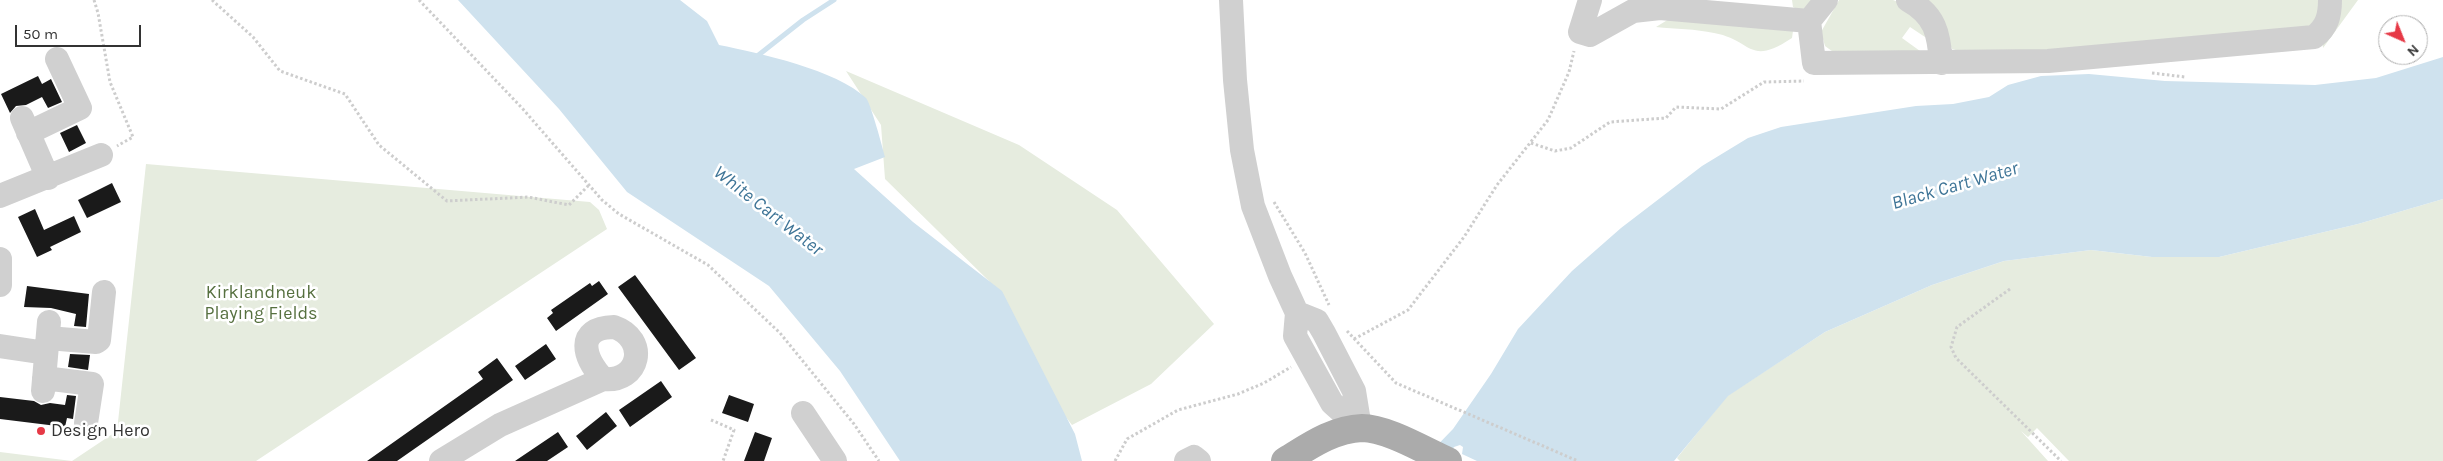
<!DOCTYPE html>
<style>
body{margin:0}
#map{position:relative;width:2443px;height:461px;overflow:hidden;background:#fff;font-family:Karla,sans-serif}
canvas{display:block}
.north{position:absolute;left:2378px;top:15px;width:50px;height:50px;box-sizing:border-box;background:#fff;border:1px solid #adadad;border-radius:50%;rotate:136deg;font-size:14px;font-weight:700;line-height:20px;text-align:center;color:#333}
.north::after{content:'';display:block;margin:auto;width:18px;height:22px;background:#e63946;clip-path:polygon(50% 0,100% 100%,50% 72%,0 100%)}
.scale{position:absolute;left:15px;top:25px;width:126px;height:22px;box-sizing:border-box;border:2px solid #333;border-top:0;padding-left:6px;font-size:15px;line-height:18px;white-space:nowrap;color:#333;-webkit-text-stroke:4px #fff;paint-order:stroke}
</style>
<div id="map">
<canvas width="2443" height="461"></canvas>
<div class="north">N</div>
<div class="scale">50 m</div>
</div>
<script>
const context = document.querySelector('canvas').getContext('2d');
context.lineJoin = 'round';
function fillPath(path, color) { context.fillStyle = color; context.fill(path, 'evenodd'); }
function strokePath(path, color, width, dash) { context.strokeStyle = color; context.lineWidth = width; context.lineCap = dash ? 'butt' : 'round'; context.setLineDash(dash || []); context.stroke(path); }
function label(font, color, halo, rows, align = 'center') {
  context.font = font + ' Karla,sans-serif'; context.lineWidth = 5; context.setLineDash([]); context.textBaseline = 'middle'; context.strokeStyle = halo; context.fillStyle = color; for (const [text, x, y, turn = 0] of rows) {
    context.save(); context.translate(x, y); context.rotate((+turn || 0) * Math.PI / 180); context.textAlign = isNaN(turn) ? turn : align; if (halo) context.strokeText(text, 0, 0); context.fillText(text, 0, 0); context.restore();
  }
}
fillPath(new Path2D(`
 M 1792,0 L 1815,0 L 1801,11 L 1793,7 Z
 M 1839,0 L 1893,0 C 1914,8 1918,20 1928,39 L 1910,27 L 1902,38 L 1920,51 L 1836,54 L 1825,46 L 1821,32 Z
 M 1921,0 L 2325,0 L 2313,31 L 1976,55 L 1952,49 L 1945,31 Z
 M 2336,0 L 2358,0 L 2323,48 L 2322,38 Z
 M 1674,16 L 1793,31 L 1792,38 C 1748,67 1753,40 1714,33 C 1696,29 1675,29 1656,27 Z
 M 846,71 L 1019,145 L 1117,210 L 1214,324 L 1151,384 L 1072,425 L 1052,399 L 989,281 L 885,179 L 881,125 Z
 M 146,164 L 590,202 L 599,210 L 607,229 L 256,461 L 0,461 L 0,452 L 72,461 L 117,431 Z
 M 2443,199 L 2443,461 L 2069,461 L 2037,428 L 2028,437 L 2021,431 L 2048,461 L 1680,461 L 1677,458 L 1727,396 L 1825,332 L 1932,285 L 2004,261 L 2091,250 L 2152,257 L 2219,257 L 2358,224 Z`), '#e6ecdf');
fillPath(new Path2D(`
 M 458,0 L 680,0 L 707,21 L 719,45 C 759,53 837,70 866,98 C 871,104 882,146 885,157 L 854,169 L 913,222 L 1002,291 L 1075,434 L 1082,461 L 900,461 L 840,371 L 769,286 L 627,192 L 559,109 Z
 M 2443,57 L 2443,199 L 2358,224 L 2219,257 L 2152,257 L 2091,250 L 2004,261 L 1932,285 L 1825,332 L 1728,396 L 1674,461 L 1422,461 L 1453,429 L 1491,374 L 1518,329 L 1572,271 L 1621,228 L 1702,166 L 1748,138 L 1781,127 L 1916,106 L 1953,104 L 1989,97 L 2008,85 L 2041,76 L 2089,74 L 2165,81 L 2315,85 L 2376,78 Z`), '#cfe2ee');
fillPath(new Path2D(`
 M 1460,445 L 1463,447 L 1462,454 L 1477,461 L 1421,461 L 1452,450 L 1454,447 Z`), '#fff');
strokePath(new Path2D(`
 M 756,57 L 803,20 L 834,0`), '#cfe2ee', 5);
fillPath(new Path2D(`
 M 38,76 L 42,84 L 51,79 L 62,102 L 48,108 L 42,97 L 26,105 L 16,106 L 10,113 L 1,94 Z
 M 77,125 L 86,143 L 69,152 L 60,133 Z
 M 112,183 L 121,202 L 87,218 L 78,200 Z
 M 35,209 L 44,230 L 74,216 L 81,232 L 50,247 L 52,250 L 37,257 L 18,217 Z
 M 635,275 L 696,358 L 679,370 L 618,287 Z
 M 599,281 L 608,294 L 556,331 L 547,318 L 553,313 L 551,310 L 590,283 L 592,286 Z
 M 27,286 L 89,294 L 86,327 L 74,326 L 76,314 L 51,308 L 24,307 Z
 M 546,344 L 556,359 L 525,380 L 515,366 Z
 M 70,354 L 90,355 L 88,370 L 68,367 Z
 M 497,358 L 513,380 L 397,461 L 367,461 L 483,379 L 478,372 Z
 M 661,381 L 672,397 L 630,427 L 619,410 Z
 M 67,395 L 76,396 L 73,419 L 67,418 L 65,427 L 0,419 L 0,397 L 34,401 L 41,405 L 50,403 L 65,405 Z
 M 729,395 L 754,404 L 748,422 L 722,413 Z
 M 606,412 L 617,426 L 587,450 L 576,436 Z
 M 558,432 L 568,447 L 547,461 L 515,461 Z
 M 755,432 L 772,438 L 764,461 L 744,461 Z`), '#1a1a1a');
strokePath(new Path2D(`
 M 94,0 L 98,13 L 110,82 L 133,137 L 117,146
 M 212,0 L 253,37 L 280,71 L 345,94 L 379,145 L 447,201 L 528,197 L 569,205 L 588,186
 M 419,0 L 522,108 L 602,200 L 619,214 L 708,265 L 780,333 L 854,424 L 879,461
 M 2152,73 L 2185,77
 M 1531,143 L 1555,151 L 1571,148 L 1610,122 L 1666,118 L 1676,107 L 1721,109 L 1764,82 L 1804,81
 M 1274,202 L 1305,253 L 1329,305
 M 2010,289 L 1957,327 L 1951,347 L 1956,358 L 2061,461
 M 1347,331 L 1396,383 L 1578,461
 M 1354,339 L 1408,310 L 1464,237 L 1497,185 L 1548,120 L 1569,72 L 1574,51
 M 711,420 L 734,430 L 723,461
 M 1115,461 L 1127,439 L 1178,410 L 1238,394 L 1264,383 L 1291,367`), '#cdcdcd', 3, [2.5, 2.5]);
strokePath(new Path2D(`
 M 1231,0 L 1235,80 L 1242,150 L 1253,206 L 1280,276 L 1297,313 L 1295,336 L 1332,403 L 1360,428
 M 1590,0 L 1580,32 L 1590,35 L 1633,11 L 1660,8 L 1809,21 L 1826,0
 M 1908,0 C 1935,15 1939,33 1941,63
 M 1809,21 L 1814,63 L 2048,61 L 2314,37 C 2327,27 2330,16 2330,0
 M 22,118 L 48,178
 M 28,133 L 80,108 L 57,59
 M 0,196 L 101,155
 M 0,259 L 0,285
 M 1297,313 L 1317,321 L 1324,333 L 1354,391 L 1360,428
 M 614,327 C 649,339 640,383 603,379 C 584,358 574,328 614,327 Z
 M 48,338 L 96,342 L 99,340 L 104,292
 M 0,346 L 46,353
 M 44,378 L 92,384 L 86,423
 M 43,391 L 49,322
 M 803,413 L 835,461
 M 441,461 L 500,425 L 603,379
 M 1186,461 L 1194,457 L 1199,461`), '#d0d0d0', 24);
strokePath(new Path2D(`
 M 1285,461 C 1308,447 1333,429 1362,428 C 1387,428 1425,451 1448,461`), '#ababab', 28);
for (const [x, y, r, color] of [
 [41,431,5,"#e63946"]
]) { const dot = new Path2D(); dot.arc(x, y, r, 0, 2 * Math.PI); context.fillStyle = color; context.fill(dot); strokePath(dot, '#fff', 2); }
label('18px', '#56703f', '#fff', [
 ["Kirklandneuk",261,293],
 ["Playing Fields",261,314]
]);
label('18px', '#333', '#fff', [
 ["Design Hero",51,431]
], 'left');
label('italic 19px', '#3f7597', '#fff', [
 ["Black Cart Water",1955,186,-16],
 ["White Cart Water",768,211,38]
]);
</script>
